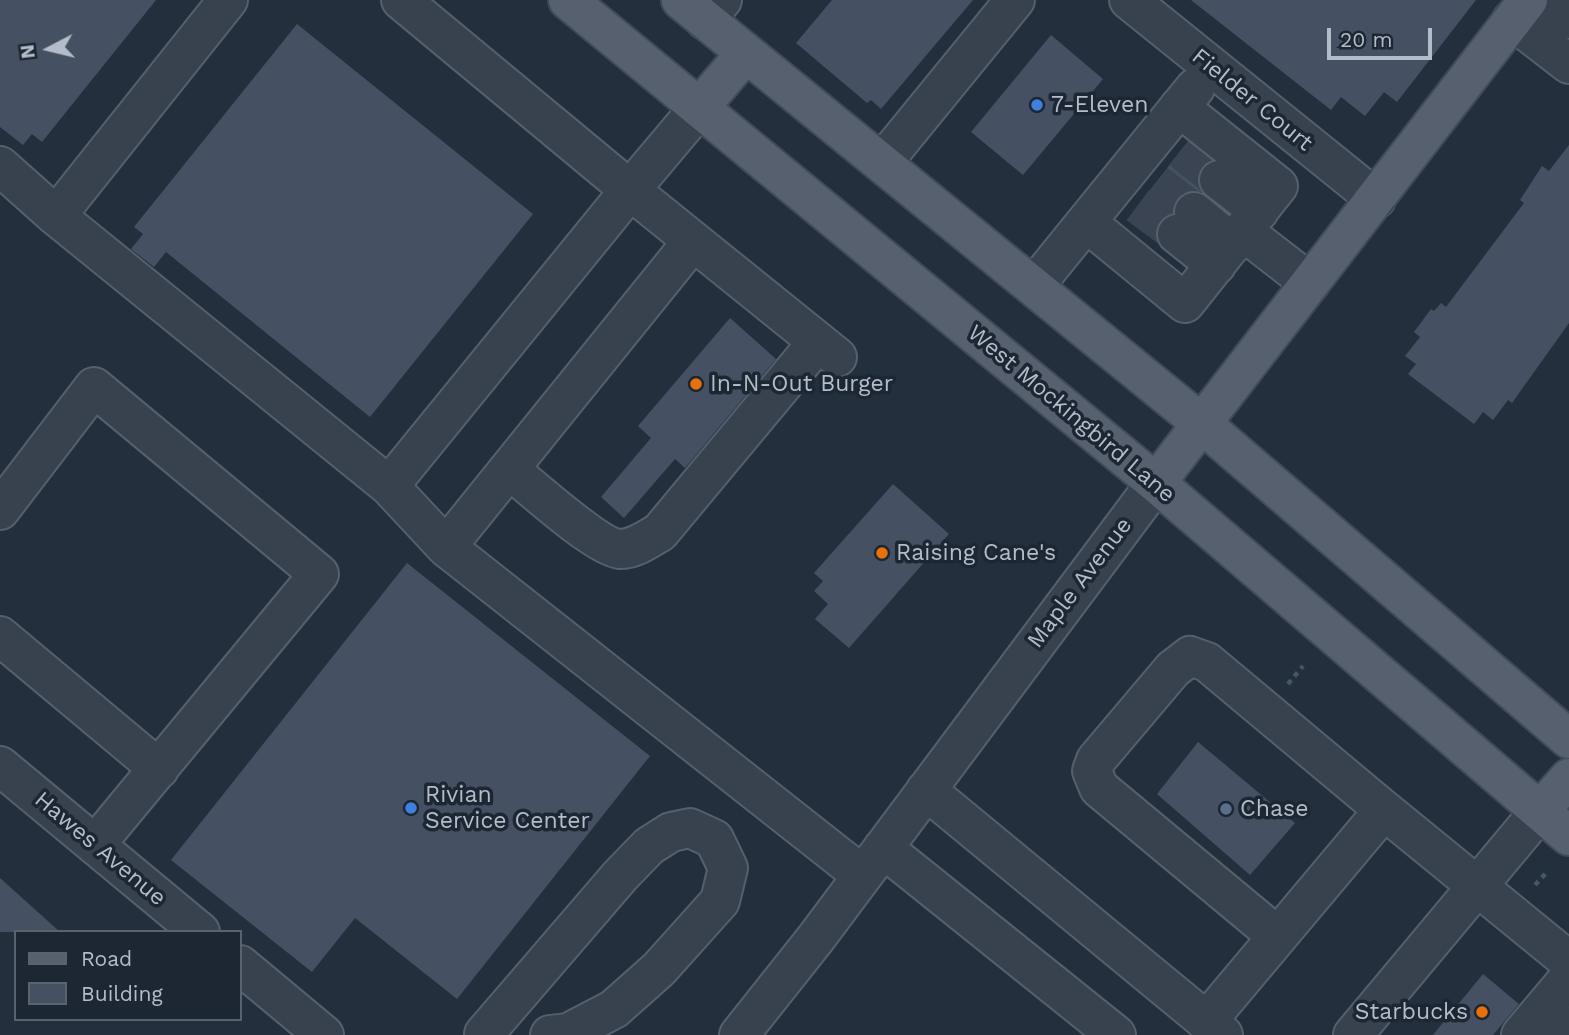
<!DOCTYPE html>
<style>
body{margin:0}
#map{position:relative;width:1569px;height:1035px;overflow:hidden;background:#242f3e;font-family:"Work Sans",sans-serif}
canvas{display:block}
.legend{position:absolute;left:14px;top:930px;width:228px;height:91px;box-sizing:border-box;background:#1d2633;border:2px solid #59626f;margin:0;padding:9px 12px;list-style:none;font-size:21px;color:#b4bcc9}
.legend li{display:flex;align-items:center;gap:14px;height:35px}
.legend b{width:35px;border:2px solid #59626f}
.north{position:absolute;left:14px;top:14px;width:70px;height:70px;-webkit-text-stroke:5px #1d2633;paint-order:stroke;rotate:263deg;font-size:19px;font-weight:700;line-height:28px;text-align:center;color:#b4bcc9}
.north::after{content:'';display:block;margin:auto;width:24px;height:32px;background:#b4bcc9;clip-path:polygon(50% 0,100% 100%,50% 72%,0 100%)}
.scale{position:absolute;left:1327px;top:28px;width:105px;height:32px;box-sizing:border-box;border:4px solid #b4bcc9;border-top:0;padding-left:9px;font-size:21px;line-height:24px;white-space:nowrap;color:#b4bcc9;-webkit-text-stroke:5px #1d2633;paint-order:stroke}
</style>
<div id="map">
<canvas width="1569" height="1035"></canvas>
<ul class="legend">
<li><b style="height:9px;background:#56606e"></b>Road</li>
<li><b style="height:19px;background:#455162"></b>Building</li>
</ul>
<div class="north">N</div>
<div class="scale">20 m</div>
</div>
<script>
const context = document.querySelector('canvas').getContext('2d');
context.lineJoin = 'round';
function fillPath(path, color) { context.fillStyle = color; context.fill(path, 'evenodd'); }
function strokePath(path, color, width, dash) { context.strokeStyle = color; context.lineWidth = width; context.lineCap = dash ? 'butt' : 'round'; context.setLineDash(dash || []); context.stroke(path); }
function label(font, color, halo, rows, align = 'center') {
  context.font = font + ' "Work Sans",sans-serif'; context.lineWidth = 7; context.setLineDash([]); context.textBaseline = 'middle'; context.strokeStyle = halo; context.fillStyle = color; for (const [text, x, y, turn = 0] of rows) {
    context.save(); context.translate(x, y); context.rotate((+turn || 0) * Math.PI / 180); context.textAlign = isNaN(turn) ? turn : align; if (halo) context.strokeText(text, 0, 0); context.fillText(text, 0, 0); context.restore();
  }
}
fillPath(new Path2D(`
 M 0,0 L 156,0 L 42,142 L 32,134 L 23,145 L 0,127 Z
 M 832,0 L 973,0 L 881,109 L 871,100 L 867,103 L 796,43 Z
 M 1191,0 L 1476,0 L 1397,102 L 1384,92 L 1365,116 L 1341,97 L 1331,110 Z
 M 297,24 L 533,214 L 370,417 L 166,252 L 154,267 L 131,249 L 143,234 L 134,227 Z
 M 1051,35 L 1103,79 L 1023,175 L 971,132 Z
 M 1185,145 L 1207,162 L 1201,167 L 1198,176 L 1199,188 L 1202,192 L 1187,191 L 1178,198 L 1173,208 L 1173,213 L 1160,220 L 1158,224 L 1137,207 Z
 M 1569,145 L 1569,323 L 1512,403 L 1508,400 L 1493,420 L 1483,412 L 1474,424 L 1408,374 L 1416,364 L 1405,356 L 1420,337 L 1414,332 L 1431,309 L 1434,311 L 1441,303 L 1446,307 L 1524,203 L 1520,200 L 1542,166 L 1549,171 Z
 M 730,318 L 776,359 L 685,468 L 675,459 L 624,518 L 601,497 L 651,438 L 638,426 Z
 M 893,484 L 949,534 L 849,648 L 815,619 L 828,604 L 814,591 L 823,581 L 814,573 Z
 M 407,563 L 650,756 L 457,999 L 355,918 L 312,972 L 171,860 Z
 M 1198,742 L 1295,823 L 1250,875 L 1157,794 Z
 M 0,878 L 60,932 L 0,932 Z
 M 1483,974 L 1519,1004 L 1493,1035 L 1433,1035 Z`), '#455162');
strokePath(new Path2D(`
 M 1181,150 L 1219,180
 M 1156,183 L 1194,212
 M 1138,205 L 1177,234`), '#3a4453', 38, [38, 19]);
const minor = new Path2D(`
 M 228,0 L 56,216 L 389,486 L 630,190 L 837,357
 M 401,0 L 630,190 L 699,108
 M 1129,0 L 1376,199
 M 1537,0 L 1569,19
 M 705,20 L 722,0
 M 1512,20 L 1569,64
 M 881,160 L 895,147 L 1015,0
 M 0,166 L 56,216
 M 1219,180 L 1259,211
 M 1194,212 L 1233,244
 M 1086,222 L 1195,88
 M 1243,231 L 1310,283
 M 1177,234 L 1216,265
 M 1035,285 L 1086,222 L 1185,303 L 1278,186 L 1179,107
 M 509,469 C 530,486 597,547 620,549 C 635,549 648,539 660,532 L 818,342
 M 389,486 L 446,547 L 862,875
 M 0,510 L 94,387 L 319,574 L 95,845
 M 446,547 L 693,241
 M 0,636 L 159,769
 M 0,766 L 200,932
 M 926,790 L 1223,1035
 M 1384,810 L 1569,961
 M 883,848 L 1116,1035
 M 240,965 L 324,1035
 M 1206,1022 L 1384,810 L 1207,662 L 1190,656 L 1173,669 L 1096,760 L 1092,771 L 1099,788 L 1277,936
 M 484,1034 L 620,876 L 649,846 L 671,832 L 690,828 L 714,839 L 728,868 L 720,901 L 659,969 L 614,1009 L 568,1033 L 550,1035
 M 739,1035 L 816,938 L 1156,483
 M 1353,1035 L 1540,811
 M 1521,1035 L 1569,978
 M 1563,1035 L 1569,1027`);
const major = new Path2D(`
 M 568,0 L 1156,483 L 1569,836
 M 681,0 L 1201,423 L 1569,739
 M 699,108 L 746,53
 M 1156,483 L 1528,0
 M 1540,811 L 1569,778`);
strokePath(minor, '#565f6c', 42);
strokePath(major, '#414a57', 42);
strokePath(new Path2D(`
 M 1288,684 L 1303,666
 M 1535,885 L 1546,873`), '#44595c', 4.5, [5, 5]);
strokePath(minor, '#38414e', 38);
strokePath(major, '#56606e', 38);
for (const [x, y, r, color] of [
 [1037,105,7,"#3f7fe0"],
 [696,384,7,"#e8710a"],
 [882,553,7,"#e8710a"],
 [411,808,7,"#3f7fe0"],
 [1226,809,7,"#5c6f8a"],
 [1482,1012,7,"#e8710a"]
]) { const dot = new Path2D(); dot.arc(x, y, r, 0, 2 * Math.PI); context.fillStyle = color; context.fill(dot); strokePath(dot, '#1d2633', 2.5); }
label('23px', '#b4bcc9', '#1d2633', [
 ["Fielder Court",1252,100,39],
 ["West Mockingbird Lane",1071,414,40],
 ["Maple Avenue",1080,583,-53],
 ["Hawes Avenue",100,849,40]
]);
label('23px', '#b4bcc9', '#1d2633', [
 ["7-Eleven",1051,105],
 ["In-N-Out Burger",710,384],
 ["Raising Cane's",896,553],
 ["Rivian",425,795],
 ["Service Center",425,821],
 ["Chase",1240,809],
 ["Starbucks",1468,1012,"right"]
], 'left');
</script>
